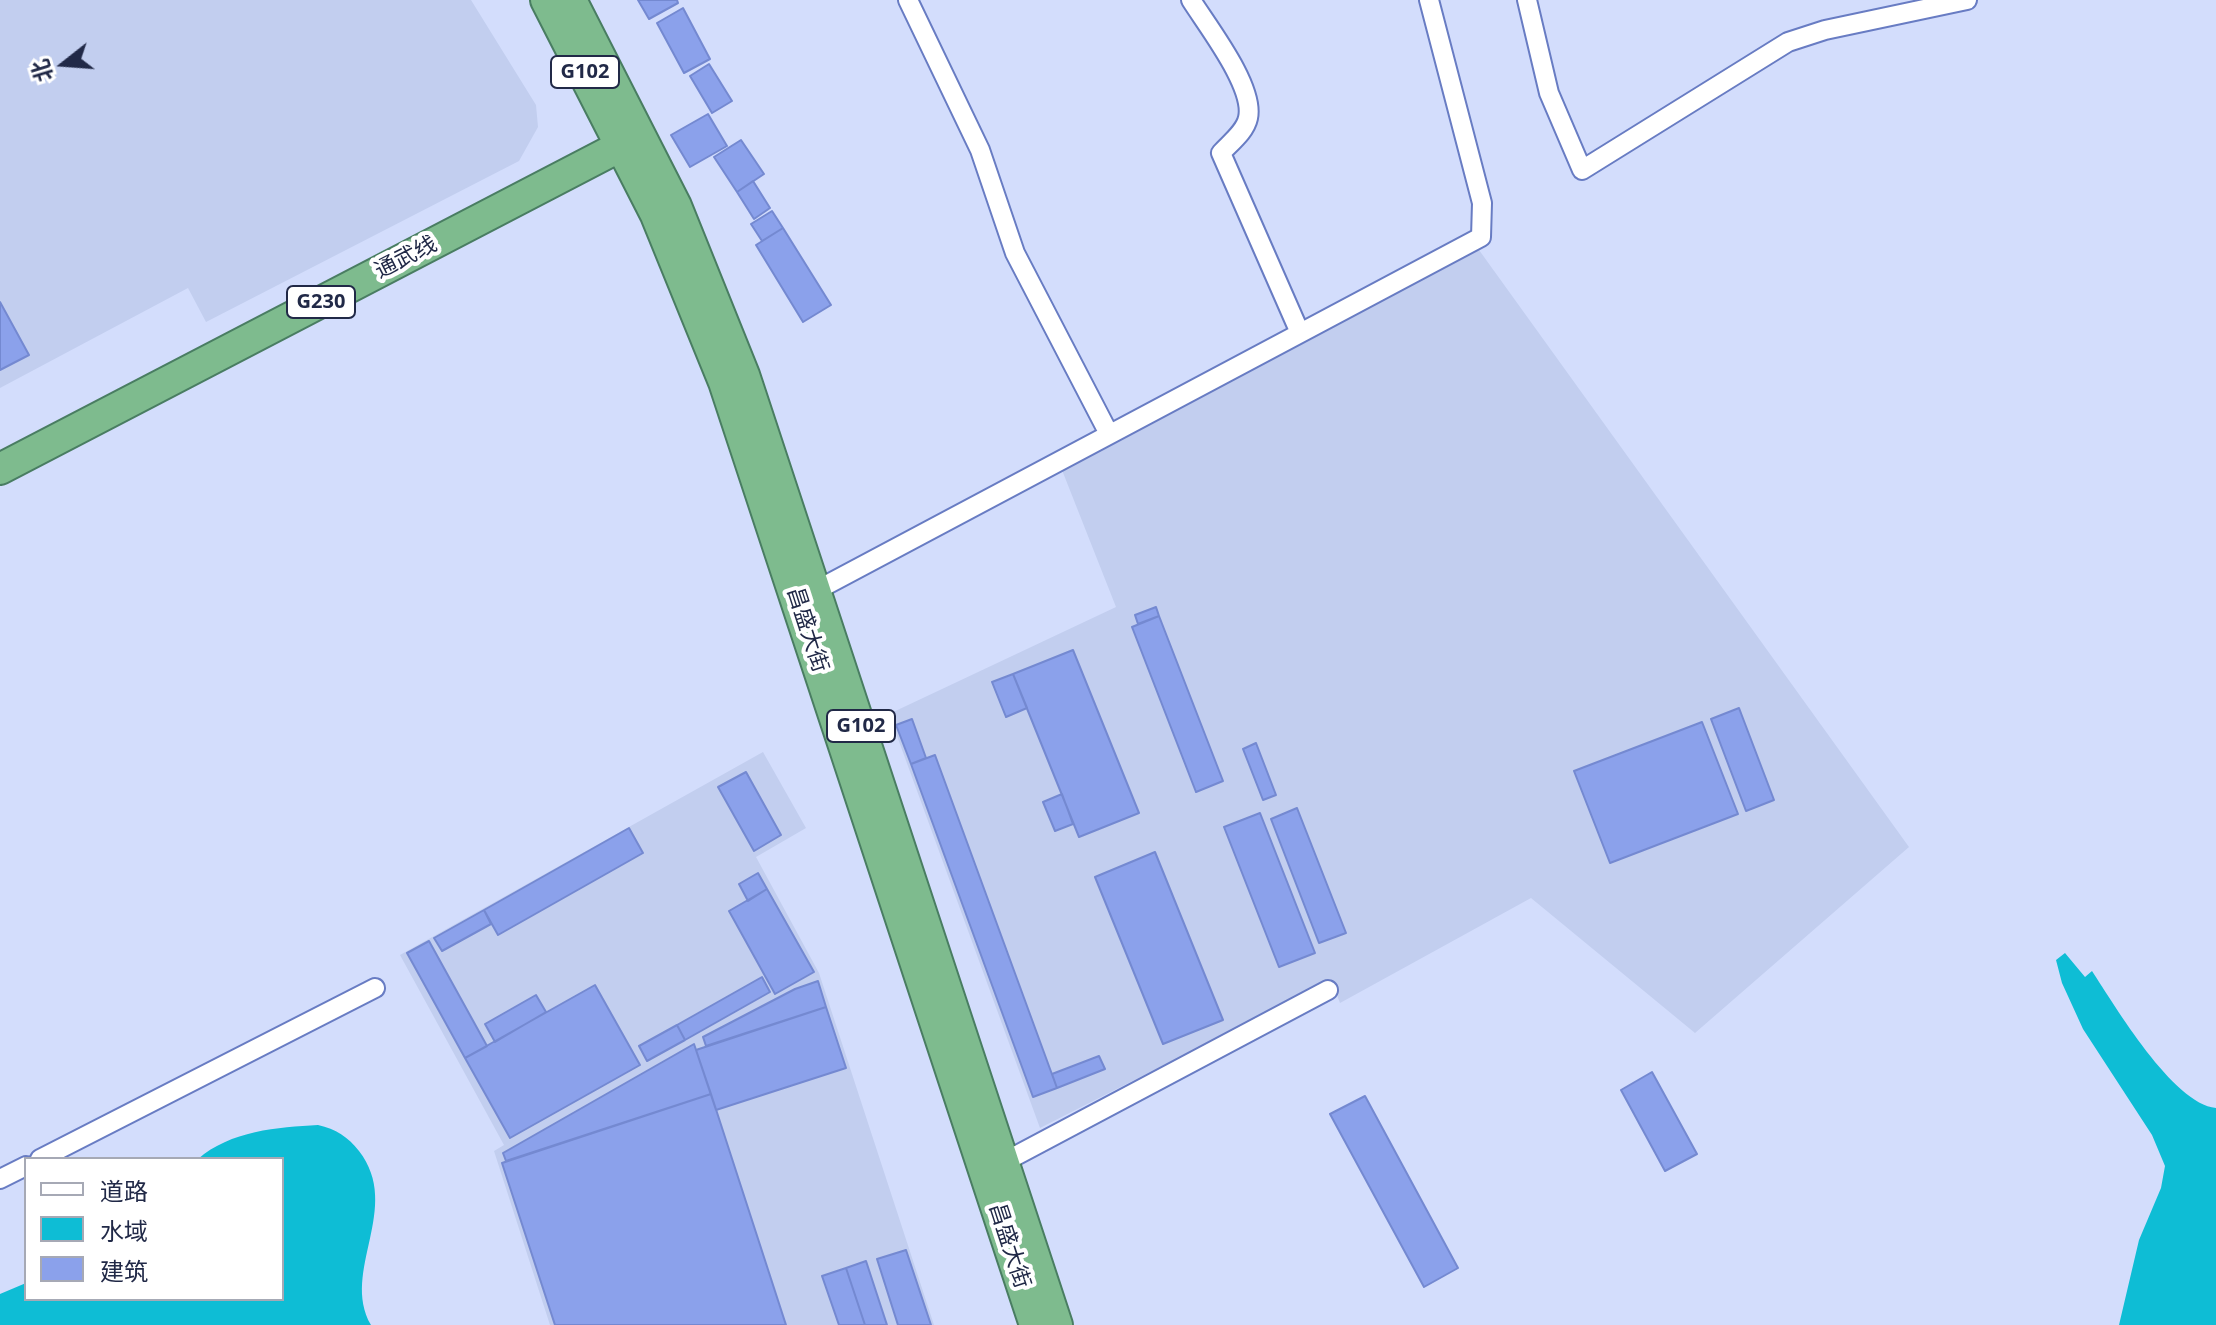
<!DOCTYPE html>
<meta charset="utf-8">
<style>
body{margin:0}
#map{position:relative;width:2216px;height:1325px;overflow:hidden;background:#d3ddfc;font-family:"Open Sans","Noto Sans SC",sans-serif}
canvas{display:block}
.legend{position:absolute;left:24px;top:1157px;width:260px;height:144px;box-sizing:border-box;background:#fff;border:2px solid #a6a9b5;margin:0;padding:10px 14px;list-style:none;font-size:24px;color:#212947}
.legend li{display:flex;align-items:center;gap:16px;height:40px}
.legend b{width:40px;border:2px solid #a6a9b5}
.north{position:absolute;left:24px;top:24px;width:80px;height:80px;-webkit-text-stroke:6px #fff;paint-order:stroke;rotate:253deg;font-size:22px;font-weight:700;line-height:32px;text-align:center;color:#212947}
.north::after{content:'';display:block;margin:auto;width:28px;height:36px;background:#212947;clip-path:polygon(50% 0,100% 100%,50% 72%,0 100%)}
</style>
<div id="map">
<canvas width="2216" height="1325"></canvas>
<ul class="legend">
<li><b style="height:10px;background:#fff"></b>道路</li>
<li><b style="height:22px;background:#0ebdd5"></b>水域</li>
<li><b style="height:22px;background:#8ba1eb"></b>建筑</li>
</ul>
<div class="north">北</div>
</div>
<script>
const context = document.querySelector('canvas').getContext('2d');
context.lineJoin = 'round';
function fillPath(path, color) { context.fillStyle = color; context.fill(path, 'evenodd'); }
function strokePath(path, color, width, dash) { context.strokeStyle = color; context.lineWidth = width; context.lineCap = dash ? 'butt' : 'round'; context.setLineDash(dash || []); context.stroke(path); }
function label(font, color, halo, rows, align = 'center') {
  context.font = font + ' "Open Sans","Noto Sans SC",sans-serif'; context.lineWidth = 8; context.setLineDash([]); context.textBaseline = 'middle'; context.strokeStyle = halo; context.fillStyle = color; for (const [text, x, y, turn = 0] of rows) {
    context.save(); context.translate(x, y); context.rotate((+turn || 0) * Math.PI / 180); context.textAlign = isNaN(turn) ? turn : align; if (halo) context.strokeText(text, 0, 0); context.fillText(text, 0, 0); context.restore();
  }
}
fillPath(new Path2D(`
 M 0,0 L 471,0 L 536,105 L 538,127 L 519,161 L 206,322 L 188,288 L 0,388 Z
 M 1479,250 L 1909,847 L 1695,1033 L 1531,898 L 1340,1003 L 1331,980 L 1040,1128 L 889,714 L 1116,607 L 1060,465 Z
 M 763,752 L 806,828 L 756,857 L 819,973 L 934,1325 L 550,1325 L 494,1151 L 504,1145 L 400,955 Z`), '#c2ceef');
fillPath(new Path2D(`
 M 2065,953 L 2085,977 L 2092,971 C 2115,1006 2173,1104 2216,1108 L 2216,1325 L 2119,1325 L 2139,1240 L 2161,1188 L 2165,1166 L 2152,1135 L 2083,1029 L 2062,983 L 2056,960 Z
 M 318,1125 C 336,1129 348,1137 359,1151 C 403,1208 340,1271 371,1325 L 0,1325 L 0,1294 L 26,1283 L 26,1299 L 282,1299 L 282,1159 L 198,1159 C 230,1131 278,1127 318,1125 Z`), '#0ebdd5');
const building = new Path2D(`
 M 638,0 L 677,0 L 678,3 L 649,19 Z
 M 683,8 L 710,59 L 684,73 L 657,23 Z
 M 709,64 L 732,101 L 712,113 L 690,76 Z
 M 708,114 L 727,146 L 690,167 L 671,135 Z
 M 741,140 L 764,174 L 737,192 L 714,157 Z
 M 753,181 L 770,208 L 754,219 L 737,192 Z
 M 772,211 L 783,228 L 762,241 L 751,224 Z
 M 783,228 L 831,305 L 803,322 L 756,245 Z
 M 0,302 L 29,355 L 0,370 Z
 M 1156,607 L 1159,616 L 1138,624 L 1135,615 Z
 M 1159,616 L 1223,781 L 1196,792 L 1132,627 Z
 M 1073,650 L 1139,813 L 1079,837 L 1013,674 Z
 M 1013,674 L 1027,708 L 1006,717 L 992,682 Z
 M 1739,708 L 1774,800 L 1746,811 L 1711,719 Z
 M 912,719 L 926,758 L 911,764 L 896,725 Z
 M 1702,722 L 1738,814 L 1610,863 L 1574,771 Z
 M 1256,743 L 1276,795 L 1263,800 L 1243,749 Z
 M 935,755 L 1057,1088 L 1033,1097 L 911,764 Z
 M 746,772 L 781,835 L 754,851 L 718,787 Z
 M 1062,794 L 1073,824 L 1055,831 L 1043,802 Z
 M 1297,808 L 1346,933 L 1319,943 L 1271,819 Z
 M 1260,813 L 1315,953 L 1279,967 L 1224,827 Z
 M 629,828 L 643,853 L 498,935 L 484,910 Z
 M 1155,852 L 1223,1020 L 1163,1044 L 1095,877 Z
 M 758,873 L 767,889 L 748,901 L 739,884 Z
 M 767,889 L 814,972 L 775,994 L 729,911 Z
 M 484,910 L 491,924 L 442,951 L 434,938 Z
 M 429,941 L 487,1046 L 465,1058 L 407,953 Z
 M 762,977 L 770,992 L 685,1040 L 677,1025 Z
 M 818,981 L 826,1007 L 706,1046 L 703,1037 L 795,989 Z
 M 595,985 L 640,1065 L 510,1138 L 465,1058 Z
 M 536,995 L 546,1012 L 495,1042 L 485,1024 Z
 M 826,1007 L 846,1068 L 716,1110 L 696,1050 Z
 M 677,1025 L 685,1040 L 647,1061 L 639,1046 Z
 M 694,1044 L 711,1094 L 506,1161 L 503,1153 Z
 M 1099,1056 L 1105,1069 L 1057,1088 L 1052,1074 Z
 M 1652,1072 L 1697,1154 L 1665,1171 L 1621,1090 Z
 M 711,1094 L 786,1325 L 555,1325 L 502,1163 Z
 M 1365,1096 L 1458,1268 L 1424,1287 L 1330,1114 Z
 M 906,1250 L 931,1325 L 898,1325 L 877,1259 Z
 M 866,1261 L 887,1325 L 865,1325 L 846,1268 Z
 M 846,1268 L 865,1325 L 839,1325 L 822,1276 Z`);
fillPath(building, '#8ba1eb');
strokePath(building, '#7489d1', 2);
const minor = new Path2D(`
 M 908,0 L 980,150 L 1015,253 L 1108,432
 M 1191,0 C 1208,27 1255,87 1248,118 C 1245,132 1230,143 1221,153 L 1300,333
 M 1527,0 L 1549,93 L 1582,170 L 1788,42 L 1825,30 L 1967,0
 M 817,590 L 1481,237 L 1482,203 L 1429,0
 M 40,1159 L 375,988
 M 1004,1162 L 1328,990
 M 0,1179 L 26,1166`);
const trunk = new Path2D(`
 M 546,0 L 656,215 L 724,382 L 1035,1325
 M 571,0 L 676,206 L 744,375 L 1057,1325
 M 0,469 L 640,136`);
strokePath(minor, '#687cc3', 22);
strokePath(trunk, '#497d62', 34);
strokePath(minor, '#fff', 18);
strokePath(trunk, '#7ebb8e', 30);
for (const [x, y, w] of [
 [585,72,68],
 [321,302,68],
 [861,726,68]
]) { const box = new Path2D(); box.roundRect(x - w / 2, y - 16, w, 32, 6); context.fillStyle = '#fff'; context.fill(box); strokePath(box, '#212947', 2); }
label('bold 20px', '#212947', null, [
 ["G102",585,72],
 ["G230",321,302],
 ["G102",861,726]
]);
label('22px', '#212947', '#fff', [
 ["通武线",406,258,-27],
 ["昌盛大街",807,630,72],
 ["昌盛大街",1009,1246,72]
]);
</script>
